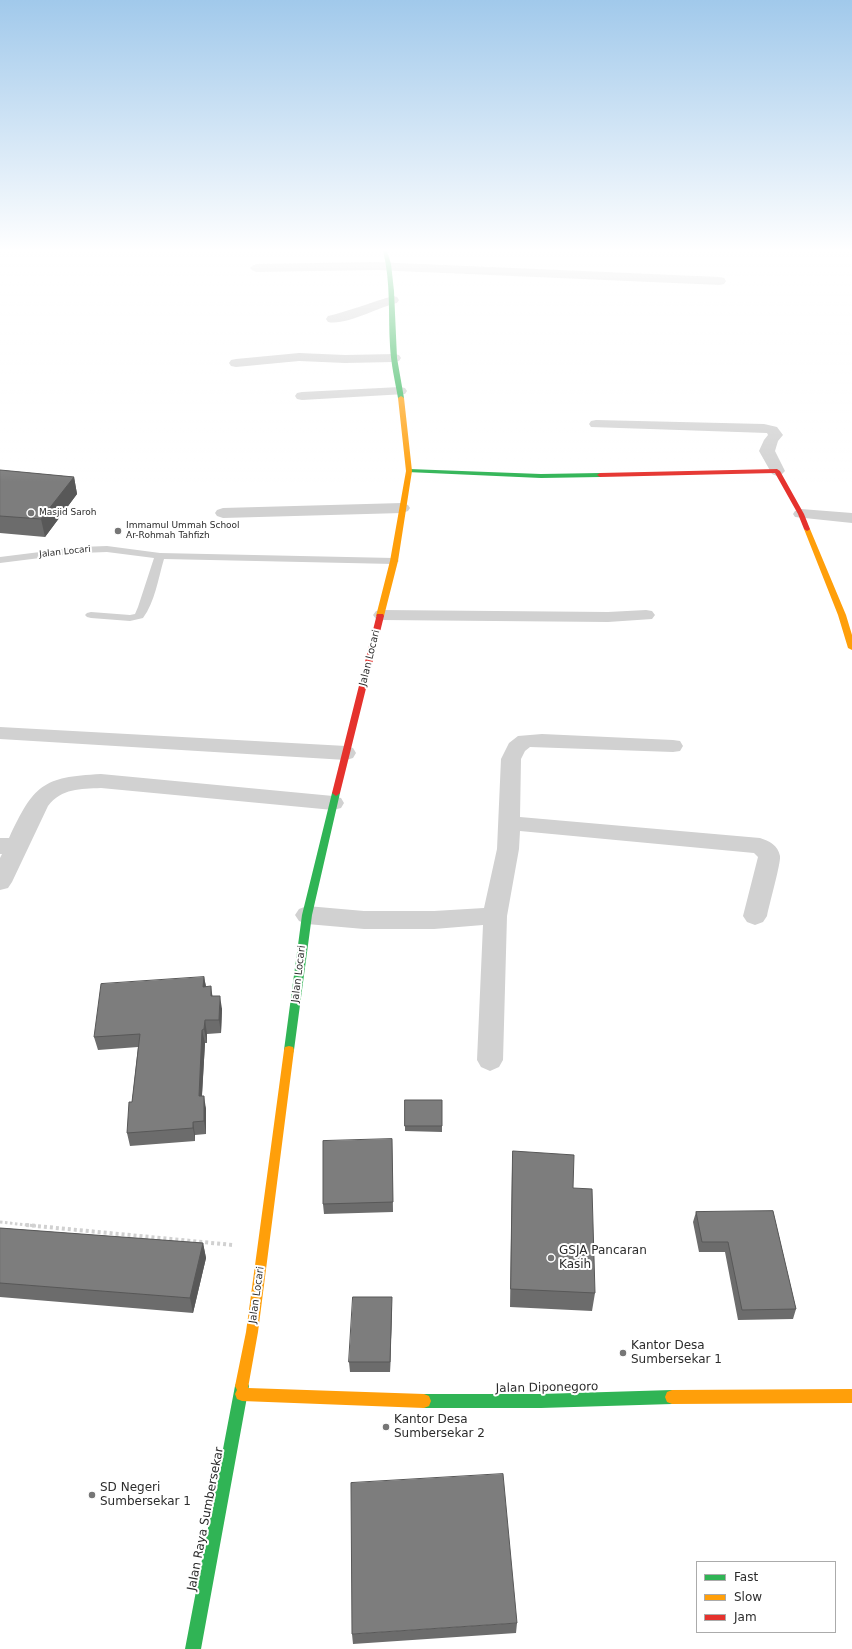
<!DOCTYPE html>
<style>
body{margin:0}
#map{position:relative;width:852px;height:1649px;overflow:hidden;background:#fff;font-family:"DejaVu Sans",sans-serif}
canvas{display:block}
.legend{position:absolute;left:696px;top:1561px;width:140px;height:72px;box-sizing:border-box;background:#fff;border:1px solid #ababab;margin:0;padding:5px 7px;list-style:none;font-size:12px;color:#2c2c2c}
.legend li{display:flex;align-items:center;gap:8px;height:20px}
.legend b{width:20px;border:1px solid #ababab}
</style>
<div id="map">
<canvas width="852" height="1649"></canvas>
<ul class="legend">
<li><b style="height:5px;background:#30b455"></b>Fast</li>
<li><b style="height:5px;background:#ff9f0a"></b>Slow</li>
<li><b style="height:5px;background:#e5322d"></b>Jam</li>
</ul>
</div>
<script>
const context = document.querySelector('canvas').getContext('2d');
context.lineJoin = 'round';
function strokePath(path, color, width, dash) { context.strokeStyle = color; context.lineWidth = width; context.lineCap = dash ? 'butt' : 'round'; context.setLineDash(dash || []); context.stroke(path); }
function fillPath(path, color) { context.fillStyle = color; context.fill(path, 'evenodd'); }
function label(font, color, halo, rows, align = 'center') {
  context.font = font + ' "DejaVu Sans",sans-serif'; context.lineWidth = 4; context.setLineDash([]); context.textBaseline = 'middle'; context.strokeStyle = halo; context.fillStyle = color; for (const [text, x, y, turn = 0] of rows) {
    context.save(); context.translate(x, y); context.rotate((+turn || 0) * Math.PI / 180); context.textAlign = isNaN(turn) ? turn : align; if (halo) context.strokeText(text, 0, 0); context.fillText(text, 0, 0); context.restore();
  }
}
strokePath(new Path2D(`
 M 0,1222 L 36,1226`), '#d1d1d1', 3, [2.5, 2.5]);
strokePath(new Path2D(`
 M 26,1225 L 233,1245`), '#d1d1d1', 4, [3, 3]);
fillPath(new Path2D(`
 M 107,546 L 160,553 L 394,558 L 399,561 L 394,564 L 164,559 C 158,579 155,602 143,618 L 130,621 L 91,618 L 87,617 L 85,615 L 87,613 L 91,612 L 130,615 L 135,614 L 138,607 L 154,558 L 107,552 L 80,553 L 0,563 L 0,557 L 80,547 Z`), '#d1d1d1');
fillPath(new Path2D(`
 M 376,262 L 720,277 L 724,278 L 726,281 L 724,284 L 720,285 L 376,270 L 256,272 L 252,270 L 250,268 L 252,266 L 256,264 Z
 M 393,296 L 397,297 L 399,300 L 397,303 C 378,307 346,326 328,322 L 326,319 L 328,316 C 350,311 371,302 393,296 Z
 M 299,353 L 345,355 L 394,354 L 399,355 L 401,358 L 399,361 L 394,362 L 345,363 L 299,361 L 236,367 L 231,366 L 229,363 L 231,360 L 236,359 Z
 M 400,387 L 405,388 L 407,391 L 405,394 L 302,400 L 297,399 L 295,396 L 297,393 L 302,392 Z
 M 596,420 L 764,424 L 777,427 L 783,435 L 778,441 L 775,451 L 785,471 L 782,474 L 777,476 L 772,474 L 759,451 L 764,440 L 768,435 L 767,433 L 591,427 L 589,424 L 591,421 Z
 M 402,503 L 408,505 L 410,508 L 408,511 L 402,513 L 223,518 L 217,516 L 215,513 L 217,510 L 223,508 Z
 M 801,509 L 852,513 L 852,523 L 795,517 L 793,514 L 795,511 Z
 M 382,610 L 608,612 L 646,610 L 652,611 L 655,615 L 652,619 L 608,622 L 382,620 L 376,619 L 373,615 L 376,611 Z
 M 0,727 L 346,746 L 353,748 L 356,753 L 353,758 L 346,760 L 0,739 Z
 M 542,734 L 673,740 L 680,741 L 683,746 L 680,751 L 673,752 L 530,747 L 525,751 L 521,759 L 520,817 L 760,838 C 769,841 778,845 780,856 C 781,863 769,905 767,916 L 763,922 L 755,925 L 747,922 L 743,916 L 758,857 L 754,853 L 520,831 L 519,849 L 507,916 L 503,1060 L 499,1067 L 490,1071 L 481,1067 L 477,1060 L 483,925 L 434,929 L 364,929 L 307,924 L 299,921 L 295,915 L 299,909 L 307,906 L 364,911 L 434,911 L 484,908 L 497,849 L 501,759 L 509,743 L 518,736 Z
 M 101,774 L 333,796 L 341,798 L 344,803 L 341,808 L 333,810 L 101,788 C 80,789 62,788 48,806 L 12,882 L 8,888 L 0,890 L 0,858 L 2,854 L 0,854 L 0,838 L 9,838 C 34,785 42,777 101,774 Z`), '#d1d1d1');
fillPath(new Path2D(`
 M 383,251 L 387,251 L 391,264 L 394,291 L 397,358 L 404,398 L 401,400 L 398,398 C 395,381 391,364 390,346 C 388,314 391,283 383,251 Z
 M 409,469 L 541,474 L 600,473 L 603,475 L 600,477 L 541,478 L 407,472 L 407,470 Z
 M 336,790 L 340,793 L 312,915 L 294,1050 L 293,1053 L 289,1054 L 285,1053 L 284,1050 L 302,915 L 332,793 Z
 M 242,1380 L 247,1381 L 249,1386 L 201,1649 L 185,1649 L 235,1386 L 237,1381 Z
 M 672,1390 L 677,1392 L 679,1397 L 677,1402 L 672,1404 L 541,1408 L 424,1408 L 419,1406 L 417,1401 L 419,1396 L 424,1394 L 541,1394 Z`), '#30b455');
fillPath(new Path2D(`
 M 401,396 L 404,398 L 412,471 L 398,561 L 384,616 L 380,618 L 376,616 L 390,561 L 406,471 L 398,398 Z
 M 807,527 L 810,529 L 846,615 L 852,635 L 852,650 L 848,648 L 838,615 L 804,529 Z
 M 289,1046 L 293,1047 L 294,1050 L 258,1332 L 248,1388 L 424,1394 L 429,1396 L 431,1401 L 429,1406 L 424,1408 L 242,1401 L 237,1399 L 235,1394 L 237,1390 L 235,1386 L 246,1332 L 284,1050 L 285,1047 Z
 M 852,1389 L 852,1403 L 672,1404 L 667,1402 L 665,1397 L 667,1392 L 672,1390 Z`), '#ff9f0a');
fillPath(new Path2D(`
 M 777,469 L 780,471 L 804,514 L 810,529 L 809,530 L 807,531 L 804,529 L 798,514 L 775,473 L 600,477 L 597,475 L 600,473 Z
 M 377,614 L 383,614 L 384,616 L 340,793 L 336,796 L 332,793 Z`), '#e5322d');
fillPath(new Path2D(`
 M 0,470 L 74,477 L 77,494 L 45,537 L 0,533 Z
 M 204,977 L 206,987 L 222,1009 L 221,1033 L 207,1034 L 207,1043 L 205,1043 L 202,1096 L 206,1109 L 206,1134 L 195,1135 L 195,1141 L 130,1146 L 127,1133 L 132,1102 L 138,1047 L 98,1050 L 94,1037 Z
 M 405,1100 L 442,1100 L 442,1132 L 405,1131 Z
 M 392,1139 L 393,1212 L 324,1214 L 323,1204 Z
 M 513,1151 L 595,1293 L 592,1311 L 510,1307 L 512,1170 Z
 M 773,1211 L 796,1309 L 793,1319 L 738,1320 L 725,1252 L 699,1252 L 693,1222 L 696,1212 Z
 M 0,1228 L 203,1243 L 206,1258 L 193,1313 L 0,1297 Z
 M 392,1307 L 390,1372 L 350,1372 L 349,1362 Z
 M 517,1623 L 516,1633 L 353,1644 L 352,1634 Z`), '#6c6c6c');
fillPath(new Path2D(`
 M 74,477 L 77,494 L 45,537 L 41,519 Z
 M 204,977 L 207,991 L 203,987 Z
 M 211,986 L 213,1000 L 211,996 Z
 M 220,996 L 222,1009 L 221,1033 L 219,1020 Z
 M 205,1020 L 207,1034 L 207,1043 L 204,1029 Z
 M 202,1030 L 205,1043 L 201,1110 L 199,1096 Z
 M 204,1096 L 206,1109 L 206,1134 L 204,1121 Z
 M 193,1122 L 195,1135 L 195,1141 L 193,1128 Z
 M 203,1243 L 206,1258 L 193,1313 L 190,1298 Z
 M 392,1297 L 392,1307 L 390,1372 L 390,1362 Z`), '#585858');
const building = new Path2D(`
 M 0,470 L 74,477 L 41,519 L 0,516 Z
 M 204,977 L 203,987 L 211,986 L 211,996 L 220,996 L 219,1020 L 205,1020 L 204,1029 L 202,1030 L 199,1096 L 204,1096 L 204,1121 L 193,1122 L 193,1128 L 127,1133 L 129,1102 L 132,1102 L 140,1034 L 94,1037 L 101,984 Z
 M 405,1100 L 442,1100 L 442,1126 L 405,1126 Z
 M 392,1139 L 393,1202 L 323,1204 L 323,1141 Z
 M 513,1151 L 574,1155 L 573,1188 L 592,1189 L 595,1293 L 511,1289 Z
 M 773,1211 L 796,1309 L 742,1310 L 728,1242 L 702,1242 L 696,1212 Z
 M 0,1228 L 203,1243 L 190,1298 L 0,1283 Z
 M 353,1297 L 392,1297 L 390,1362 L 349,1362 Z
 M 503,1474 L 517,1623 L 352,1634 L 351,1483 Z`);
fillPath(building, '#7d7d7d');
strokePath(building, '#585858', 1);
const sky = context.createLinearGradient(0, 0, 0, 482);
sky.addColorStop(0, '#a1c9eb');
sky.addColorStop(0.52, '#fff');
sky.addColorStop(1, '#ffffff00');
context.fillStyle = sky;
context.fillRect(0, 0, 852, 482);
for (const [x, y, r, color] of [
 [31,513,4,"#767676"],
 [118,531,4,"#767676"],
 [551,1258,4,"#767676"],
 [623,1353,4,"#767676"],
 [386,1427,4,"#767676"],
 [92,1495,4,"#767676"]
]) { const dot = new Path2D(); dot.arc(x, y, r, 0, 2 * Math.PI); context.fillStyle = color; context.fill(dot); strokePath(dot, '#fff', 1.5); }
label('9px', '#2c2c2c', '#fff', [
 ["Masjid Saroh",39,513],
 ["Immamul Ummah School",126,526],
 ["Ar-Rohmah Tahfizh",126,536]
], 'left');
label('9px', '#2c2c2c', '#fff', [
 ["Jalan Locari",65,552,-6]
]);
label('10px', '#2c2c2c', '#fff', [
 ["Jalan Locari",370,658,-76],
 ["Jalan Locari",299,974,-83],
 ["Jalan Locari",257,1295,-82]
]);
label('12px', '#2c2c2c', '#fff', [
 ["GSJA Pancaran",559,1251],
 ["Kasih",559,1265],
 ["Kantor Desa",631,1346],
 ["Sumbersekar 1",631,1360],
 ["Kantor Desa",394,1420],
 ["Sumbersekar 2",394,1434],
 ["SD Negeri",100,1488],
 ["Sumbersekar 1",100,1502]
], 'left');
label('12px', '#2c2c2c', '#fff', [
 ["Jalan Diponegoro",547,1388,-1],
 ["Jalan Raya Sumbersekar",206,1519,-79]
]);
</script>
